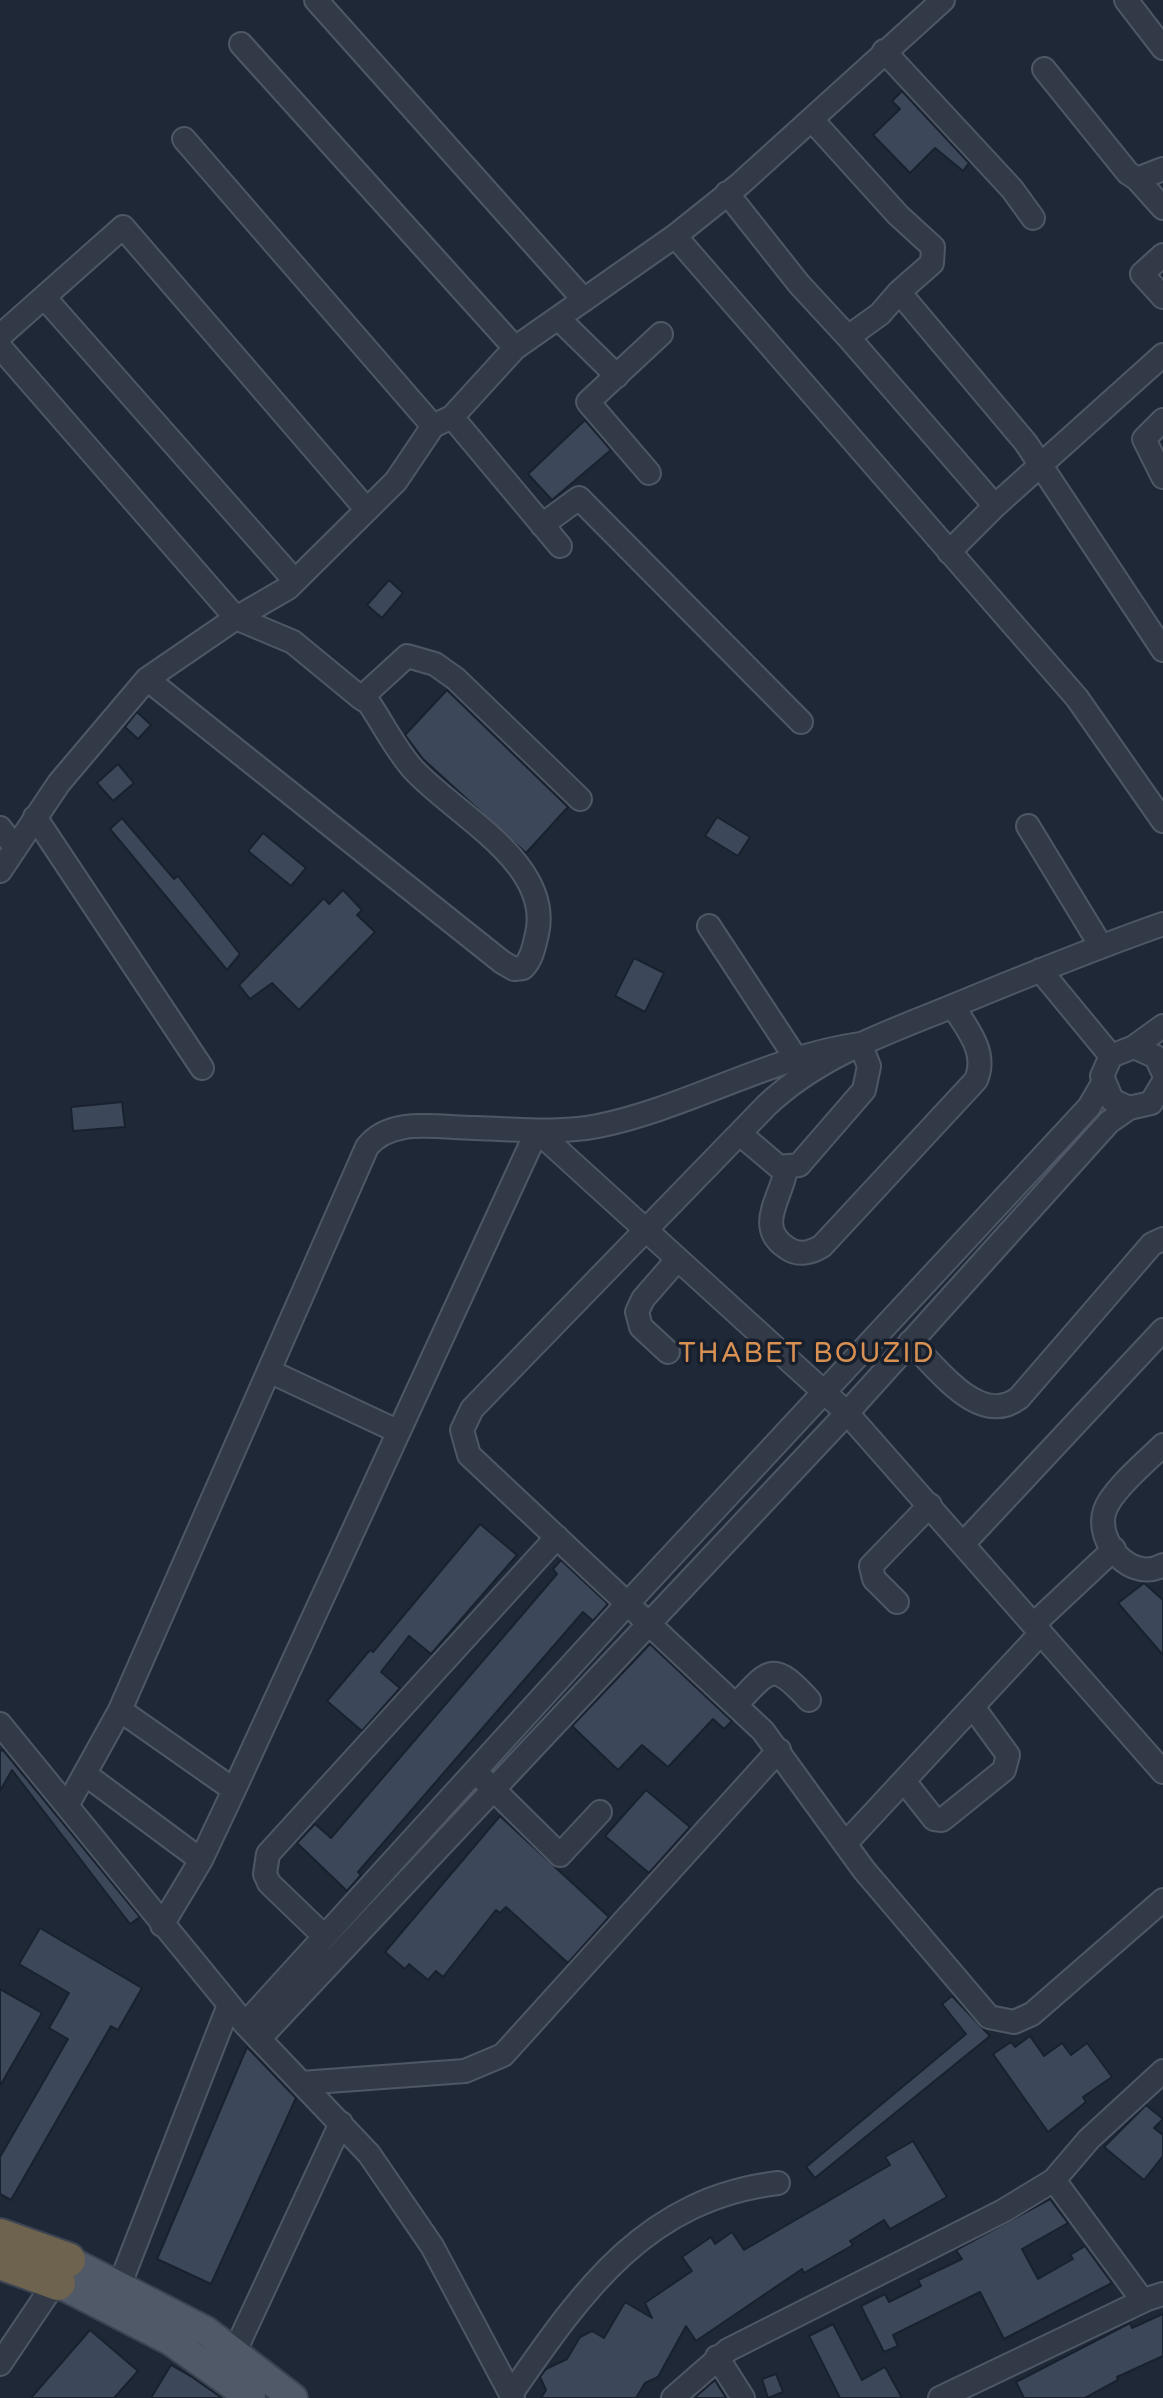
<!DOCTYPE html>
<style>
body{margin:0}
canvas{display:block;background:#1e2837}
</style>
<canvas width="1163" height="2398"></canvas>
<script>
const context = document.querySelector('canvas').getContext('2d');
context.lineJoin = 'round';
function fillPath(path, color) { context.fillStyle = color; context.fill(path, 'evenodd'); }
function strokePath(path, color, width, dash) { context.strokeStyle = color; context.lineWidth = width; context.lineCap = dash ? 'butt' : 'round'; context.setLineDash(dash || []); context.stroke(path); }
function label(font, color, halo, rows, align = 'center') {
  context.font = font + ' "Varela Round",sans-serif'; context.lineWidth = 7; context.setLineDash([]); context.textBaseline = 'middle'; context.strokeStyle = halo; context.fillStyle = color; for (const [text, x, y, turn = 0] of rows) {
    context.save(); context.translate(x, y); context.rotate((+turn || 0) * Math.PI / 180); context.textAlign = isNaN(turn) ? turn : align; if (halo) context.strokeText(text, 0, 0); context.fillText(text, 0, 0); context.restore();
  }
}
const building = new Path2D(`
 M 902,91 L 969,163 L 963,171 L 935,148 L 910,173 L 873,135 L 900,109 L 892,101 Z
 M 585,420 L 611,450 L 552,500 L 528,474 Z
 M 389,580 L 403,593 L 382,618 L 367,605 Z
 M 447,690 L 568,807 L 526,853 L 423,759 L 405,735 Z
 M 137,712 L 151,725 L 138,739 L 125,727 Z
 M 118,764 L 134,783 L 113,801 L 97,783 Z
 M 717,817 L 750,837 L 738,856 L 705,836 Z
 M 122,818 L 174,879 L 178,876 L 240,954 L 227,970 L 110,829 Z
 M 263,833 L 306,868 L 291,886 L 248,851 Z
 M 343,890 L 362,910 L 357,915 L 375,932 L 299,1010 L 272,983 L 250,999 L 239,985 L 324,898 L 329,904 Z
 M 634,958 L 664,973 L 645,1012 L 615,996 Z
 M 122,1102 L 125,1127 L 73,1131 L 71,1107 Z
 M 480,1524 L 517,1555 L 431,1654 L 409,1636 L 381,1672 L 400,1688 L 362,1731 L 327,1701 L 370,1650 L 373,1652 Z
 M 561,1560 L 608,1604 L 593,1621 L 583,1612 L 358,1872 L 361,1875 L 347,1891 L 297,1843 L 315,1824 L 331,1838 L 557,1574 L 553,1569 Z
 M 1144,1583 L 1163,1600 L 1163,1655 L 1118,1603 Z
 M 650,1644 L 732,1721 L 724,1729 L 713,1719 L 668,1767 L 642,1745 L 618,1770 L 572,1726 Z
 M 3,1750 L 140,1917 L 130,1924 L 12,1770 L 0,1791 L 0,1751 Z
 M 646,1790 L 690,1827 L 649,1873 L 605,1836 Z
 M 500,1816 L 609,1917 L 568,1963 L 506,1907 L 500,1913 L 496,1910 L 443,1977 L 436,1971 L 428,1980 L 409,1964 L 405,1969 L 385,1952 Z
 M 40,1928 L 142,1988 L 118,2030 L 111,2026 L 11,2200 L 0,2194 L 0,2157 L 68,2039 L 49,2028 L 69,1993 L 19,1964 Z
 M 0,1989 L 42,2013 L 0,2086 Z
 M 952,1996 L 990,2036 L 815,2178 L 806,2167 L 966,2034 L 942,2004 Z
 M 1030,2036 L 1044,2056 L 1062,2043 L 1071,2055 L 1087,2043 L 1112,2077 L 1083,2097 L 1086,2102 L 1048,2132 L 993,2054 L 1011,2042 L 1015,2047 Z
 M 247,2047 L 296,2098 L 211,2284 L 157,2259 Z
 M 1146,2105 L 1163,2119 L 1154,2128 L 1163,2135 L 1163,2156 L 1144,2180 L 1104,2147 Z
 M 913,2141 L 947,2197 L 890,2229 L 884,2220 L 850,2241 L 853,2245 L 804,2273 L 802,2269 L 696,2341 L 686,2326 L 658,2377 L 645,2383 L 636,2398 L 541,2398 L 546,2390 L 540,2377 L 546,2369 L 567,2359 L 580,2337 L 592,2331 L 604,2338 L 625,2302 L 652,2318 L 645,2303 L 692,2271 L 682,2257 L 711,2237 L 715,2244 L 732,2232 L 744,2250 L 890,2165 L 885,2157 Z
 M 1050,2199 L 1068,2223 L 1022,2249 L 1038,2279 L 1073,2259 L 1070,2255 L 1085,2246 L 1112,2283 L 1004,2339 L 980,2292 L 893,2335 L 898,2346 L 884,2352 L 861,2306 L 885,2294 L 889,2302 L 921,2286 L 918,2280 L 962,2259 L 956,2250 Z
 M 1163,2314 L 1163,2356 L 1117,2377 L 1118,2380 L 1085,2398 L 1024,2398 L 1016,2382 L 1130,2323 L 1132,2328 Z
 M 833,2324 L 862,2380 L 885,2367 L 902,2398 L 840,2398 L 809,2336 Z
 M 90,2330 L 138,2371 L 114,2398 L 31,2398 Z
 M 171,2365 L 192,2377 L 222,2398 L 151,2398 Z
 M 776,2374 L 783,2392 L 768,2398 L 762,2379 Z
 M 715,2380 L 726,2398 L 694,2398 Z`);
fillPath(building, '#3c485a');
strokePath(building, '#19212e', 2);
const minor = new Path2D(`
 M 316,0 L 584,300
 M 1126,0 L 1163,48
 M 241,44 L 515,348
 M 884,51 L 1012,189 L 1033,218
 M 1044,69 L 1128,173 L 1137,179 L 1163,169
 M 813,121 L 898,215 L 933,247 L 932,263 L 899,292
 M 184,139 L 433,426
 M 1137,179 L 1163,208
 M 727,193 L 799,284 L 848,337 L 880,314 L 899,292 L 1026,443 L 1163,650
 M 675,236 L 1077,698 L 1163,821
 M 1163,255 L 1142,274 L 1163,297
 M 44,297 L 295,581
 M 558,318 L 617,376
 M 0,336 L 123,227 L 367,510
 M 848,337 L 995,506 L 949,552
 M 0,347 L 236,618 L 293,642 L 361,698 L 407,656 L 435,664 L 456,679 L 580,799
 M 452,417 L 560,546
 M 1163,420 L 1144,439 L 1163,477
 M 649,473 L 588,402 L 661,334
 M 995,506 L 1163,355
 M 542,525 L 579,498 L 801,722
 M 147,679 L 502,962 L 514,969 L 523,968 C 532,959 534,946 537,934 C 553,863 455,815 413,769 C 396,750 383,724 369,703 L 361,698
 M 35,817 L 202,1068
 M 1028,826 L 1101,946
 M 0,828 L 15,847
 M 0,871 L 59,783 L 147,679 L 236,618 L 288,588 L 396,481 L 433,426 L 452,417 L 515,348 L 675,236 L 740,184 L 943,0
 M 1163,924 C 1092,949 1023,977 953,1006 C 887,1033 820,1055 767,1105 L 472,1409 L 462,1430 L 469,1455 L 763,1731 L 864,1870 L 989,2017 L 1014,2022 L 1032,2014 L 1163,1900
 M 709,926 L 803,1069
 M 1040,970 L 1111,1056
 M 1134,1047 L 1163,1026
 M 1163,1072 L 1156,1057 L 1134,1047 L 1111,1056 L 1102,1076 L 1112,1100 L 1129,1108 L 1151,1103 L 1163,1083
 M 786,1169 C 782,1197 754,1227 787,1248 C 798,1256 811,1253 822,1246 L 976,1080 C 988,1052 967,1029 953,1006
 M 910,1342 C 938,1368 979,1428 1019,1398 L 1152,1244 L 1163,1239
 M 668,1352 L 641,1327 L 637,1312 L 643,1299 L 677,1260
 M 269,1371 L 397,1431
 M 1163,1445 C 1147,1461 1112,1490 1105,1510 C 1094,1542 1132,1583 1163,1565
 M 963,1544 L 1163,1330
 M 897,1602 L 874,1579 L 871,1566 L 930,1505
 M 1034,1624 L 1114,1549
 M 737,1704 C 770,1668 773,1661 809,1700
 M 120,1710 L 234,1790
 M 0,1724 L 245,2024 L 369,2154 L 432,2246 L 513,2398
 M 85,1774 L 201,1860
 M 483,1779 L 560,1855 L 600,1812
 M 904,1781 L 934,1819 L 942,1820 L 1004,1770 L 1008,1755 L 973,1707
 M 68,1804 L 120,1710 L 367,1147 C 391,1116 439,1128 475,1128 C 516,1129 557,1134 598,1126 C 687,1108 769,1057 860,1044 L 869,1066 L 864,1090 L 799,1165 L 779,1167 L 740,1134
 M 845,1844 L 1041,1633
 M 162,1925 L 201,1860 L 234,1790 L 537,1131 L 847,1413 L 1163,1772
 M 324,1936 L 269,1883 L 265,1874 L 268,1854 L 557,1537
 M 245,2024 L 628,1603 L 1089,1107 L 1103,1083
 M 259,2039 L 847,1413 L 1109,1122 L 1129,1108
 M 301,2083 L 465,2071 L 503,2055 L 779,1750
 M 1054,2180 L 1143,2301
 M 120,2284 L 229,2005
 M 235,2351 L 341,2123
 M 717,2357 L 743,2398
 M 0,2364 L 62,2272
 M 511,2394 C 582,2292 645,2199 778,2183
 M 673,2398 L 728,2350 L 1003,2211 L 1054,2180 L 1089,2139 L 1163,2071
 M 940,2398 L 1147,2299 L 1163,2294`);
const major = new Path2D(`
 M 68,2260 L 206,2331 L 293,2398
 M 58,2283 L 171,2341 L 251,2398`);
const highway = new Path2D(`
 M 0,2236 L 68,2260
 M 0,2262 L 58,2283`);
strokePath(minor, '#4f5766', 26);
strokePath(major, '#3b4351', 32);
strokePath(highway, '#3c4452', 38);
strokePath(minor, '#323a47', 22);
strokePath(major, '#4f5968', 28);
strokePath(highway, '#6e634e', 34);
context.letterSpacing = '2px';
label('28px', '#d89153', '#171f2c', [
 ["THABET BOUZID",807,1355]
]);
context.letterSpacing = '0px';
</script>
